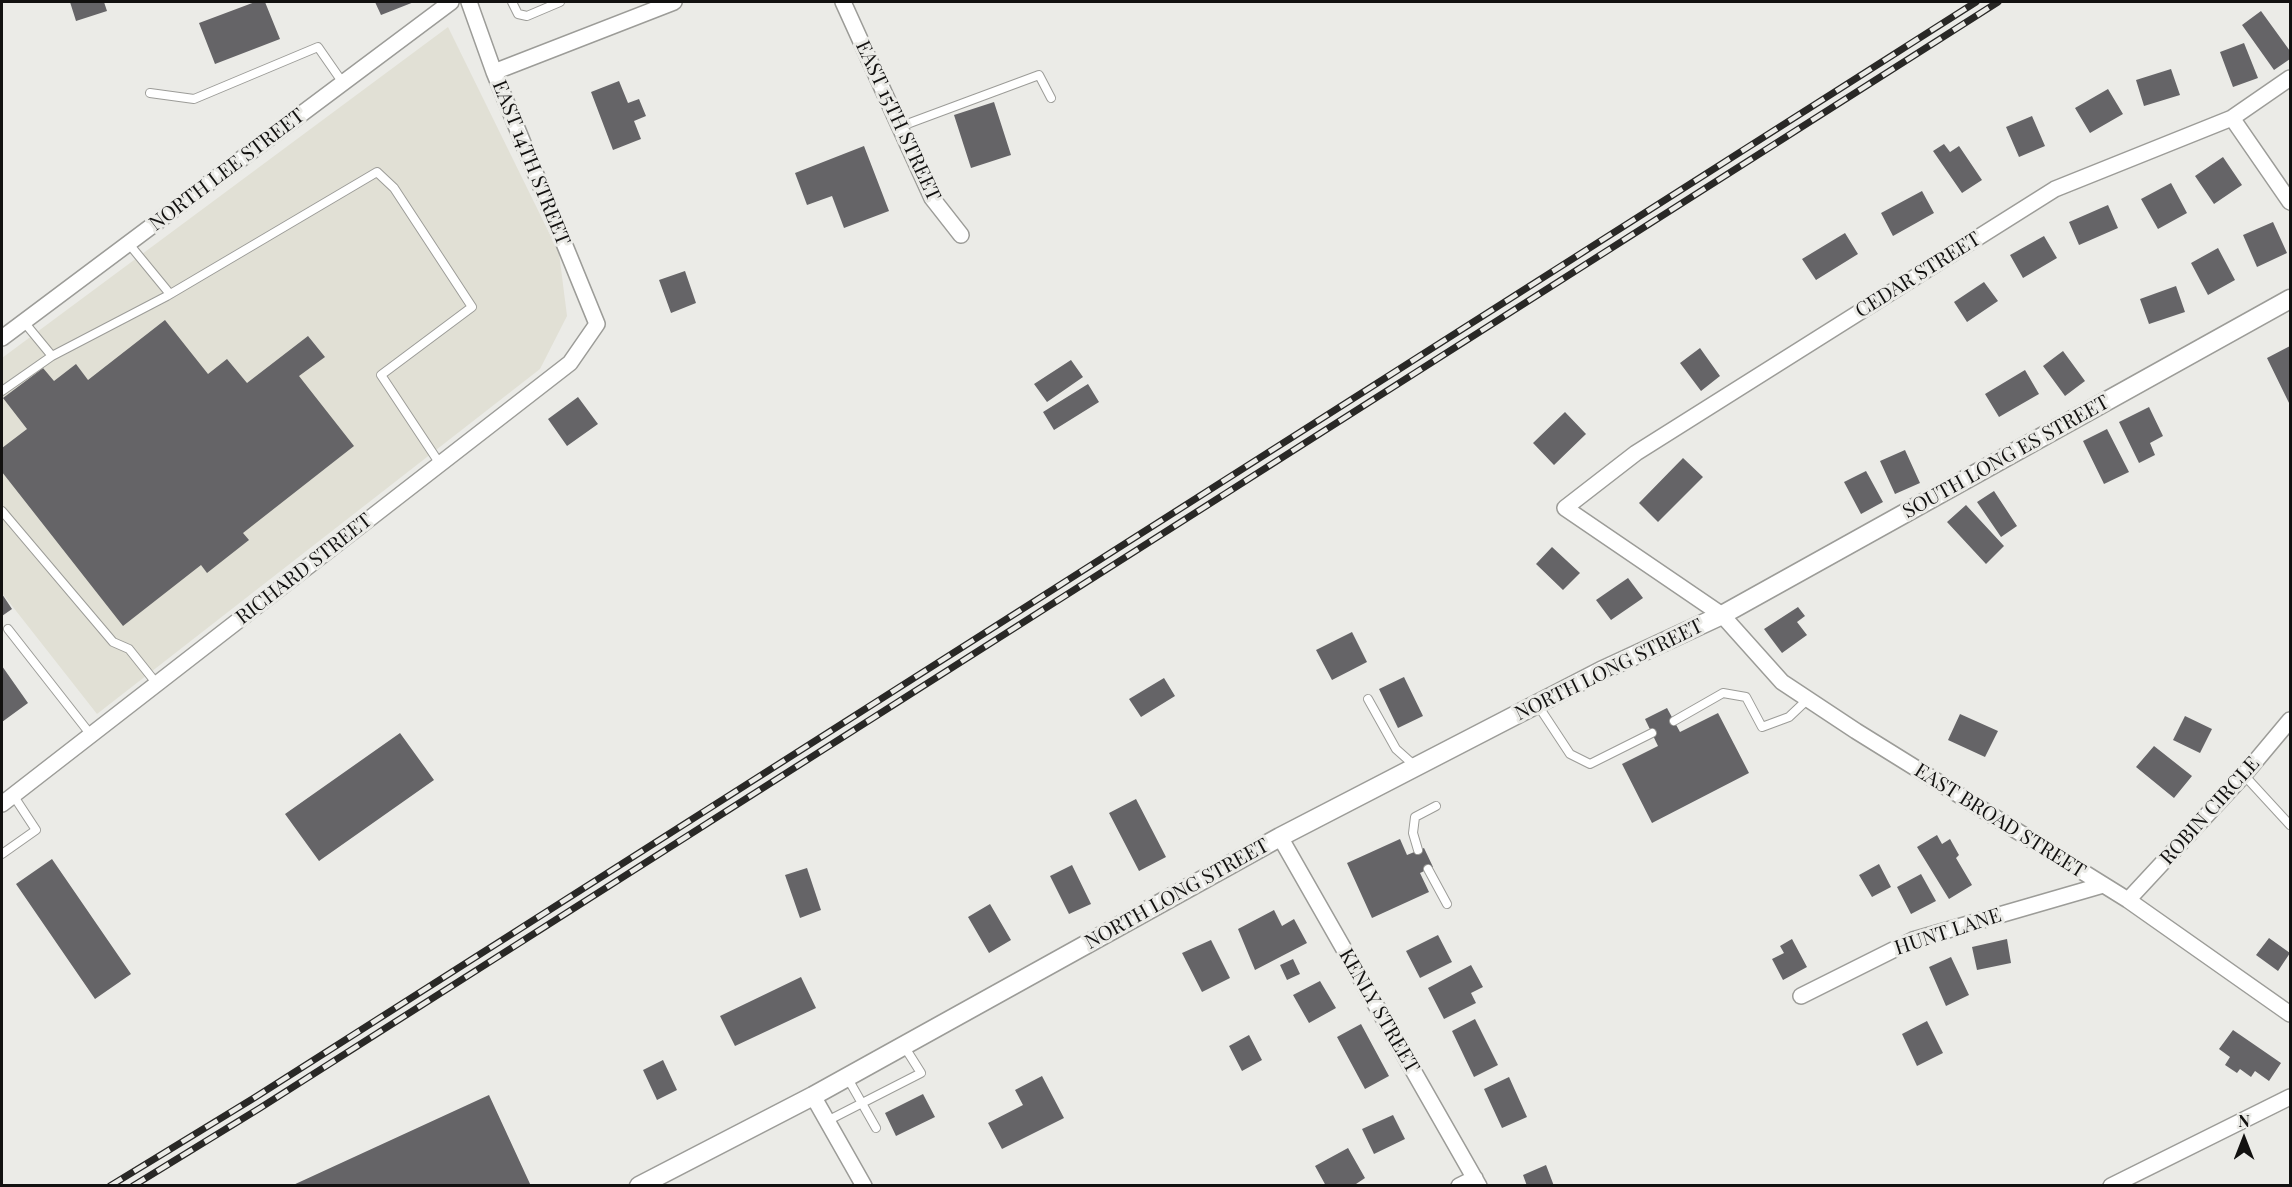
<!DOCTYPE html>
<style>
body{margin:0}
#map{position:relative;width:2292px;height:1187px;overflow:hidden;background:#ebebe7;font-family:"Playfair Display",serif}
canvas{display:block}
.frame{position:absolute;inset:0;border:3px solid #121110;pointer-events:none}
.north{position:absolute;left:2214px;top:1109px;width:60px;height:60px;-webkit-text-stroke:4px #ebebe7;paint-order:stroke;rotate:0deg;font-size:16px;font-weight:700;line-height:24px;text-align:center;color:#121110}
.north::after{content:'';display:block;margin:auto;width:21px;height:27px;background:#121110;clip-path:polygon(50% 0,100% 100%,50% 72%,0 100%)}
</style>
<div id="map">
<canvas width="2292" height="1187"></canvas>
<div class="frame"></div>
<div class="north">N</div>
</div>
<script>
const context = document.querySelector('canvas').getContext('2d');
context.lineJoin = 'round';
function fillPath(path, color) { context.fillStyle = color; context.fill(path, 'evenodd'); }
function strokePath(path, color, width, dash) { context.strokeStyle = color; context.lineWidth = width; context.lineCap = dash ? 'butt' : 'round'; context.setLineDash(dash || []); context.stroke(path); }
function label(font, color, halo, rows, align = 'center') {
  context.font = font + ' "Playfair Display",serif'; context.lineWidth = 6; context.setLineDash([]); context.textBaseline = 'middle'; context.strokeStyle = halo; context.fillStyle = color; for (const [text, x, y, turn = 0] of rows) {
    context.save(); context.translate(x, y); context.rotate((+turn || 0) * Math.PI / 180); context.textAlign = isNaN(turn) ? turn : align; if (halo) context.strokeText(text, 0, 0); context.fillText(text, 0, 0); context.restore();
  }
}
fillPath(new Path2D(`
 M 448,27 L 559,253 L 567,316 L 540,369 L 97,714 L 2,593 L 2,358 Z`), '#e1e0d5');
fillPath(new Path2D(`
 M 70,2 L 104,2 L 107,11 L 76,21 Z
 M 255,2 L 265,2 L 280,39 L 215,64 L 199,23 Z
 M 375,2 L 414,2 L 381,15 Z
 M 2261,11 L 2290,51 L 2290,59 L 2274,70 L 2242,25 Z
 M 2244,43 L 2258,78 L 2233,87 L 2220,52 Z
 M 2171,69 L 2180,95 L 2144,106 L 2136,80 Z
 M 619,81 L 628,103 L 639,99 L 646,116 L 634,121 L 641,139 L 613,150 L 591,92 Z
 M 2108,89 L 2123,114 L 2090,133 L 2075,108 Z
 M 994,102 L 1011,155 L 971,168 L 954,115 Z
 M 2032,116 L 2045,146 L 2019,157 L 2006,127 Z
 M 1944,144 L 1950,152 L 1959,146 L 1982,180 L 1962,193 L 1933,151 Z
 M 864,146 L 889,211 L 844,228 L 832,196 L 807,205 L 795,173 Z
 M 2223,157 L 2242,185 L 2214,204 L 2195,176 Z
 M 2171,183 L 2187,213 L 2158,229 L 2141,199 Z
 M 1922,191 L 1934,213 L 1893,236 L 1881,213 Z
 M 2108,205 L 2118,228 L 2079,245 L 2069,222 Z
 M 2273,222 L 2287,253 L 2257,267 L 2243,235 Z
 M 1845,233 L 1858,254 L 1816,280 L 1802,259 Z
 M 2044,236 L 2057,258 L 2023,278 L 2010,255 Z
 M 2218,248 L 2235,280 L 2208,295 L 2191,263 Z
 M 685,271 L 696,303 L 671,313 L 659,280 Z
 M 1984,282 L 1998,301 L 1967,322 L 1954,302 Z
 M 2176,286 L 2185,312 L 2149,324 L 2140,299 Z
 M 165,320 L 208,374 L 227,359 L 247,383 L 308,336 L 325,357 L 299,376 L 354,446 L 243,533 L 249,540 L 207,573 L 201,565 L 123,626 L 2,472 L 2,448 L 27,429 L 3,398 L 43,368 L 54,381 L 76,364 L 88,380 Z
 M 2290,346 L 2290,405 L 2267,358 Z
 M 1700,348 L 1720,376 L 1701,391 L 1680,363 Z
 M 2063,351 L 2085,381 L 2065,396 L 2043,366 Z
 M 1071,360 L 1083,377 L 1047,402 L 1034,384 Z
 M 2025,370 L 2039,394 L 1999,417 L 1985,394 Z
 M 1088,384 L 1099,402 L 1054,430 L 1043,412 Z
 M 578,397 L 598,424 L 567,446 L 548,419 Z
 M 2149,407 L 2163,436 L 2150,443 L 2155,455 L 2139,463 L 2119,422 Z
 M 1565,412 L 1586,434 L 1554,465 L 1533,443 Z
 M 2107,429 L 2129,472 L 2104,484 L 2083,441 Z
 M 1905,450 L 1920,483 L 1895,494 L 1880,461 Z
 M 1683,458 L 1703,477 L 1658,522 L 1639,503 Z
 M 1866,471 L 1883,502 L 1861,514 L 1844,482 Z
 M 1994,491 L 2017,526 L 2001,537 L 1977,502 Z
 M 1966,505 L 2004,546 L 1986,564 L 1947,522 Z
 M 1552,547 L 1580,573 L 1563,590 L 1536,564 Z
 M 1628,578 L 1643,598 L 1611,620 L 1596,600 Z
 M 2,594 L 12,609 L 2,616 Z
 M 1798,607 L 1805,616 L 1797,622 L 1807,635 L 1782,653 L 1764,629 Z
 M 1352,632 L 1367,662 L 1332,680 L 1316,650 Z
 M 2,666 L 28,703 L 2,722 Z
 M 1404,677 L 1423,716 L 1398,728 L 1379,689 Z
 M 1164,678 L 1175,696 L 1141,717 L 1129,699 Z
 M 1667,708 L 1680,732 L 1718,713 L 1749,773 L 1652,823 L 1622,764 L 1658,746 L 1645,719 Z
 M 1960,714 L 1998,731 L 1985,757 L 1948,740 Z
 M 2185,716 L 2212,729 L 2200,753 L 2173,740 Z
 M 400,733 L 434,780 L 319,861 L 285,814 Z
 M 2154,746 L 2192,776 L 2174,798 L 2136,767 Z
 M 1136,799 L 1166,857 L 1139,871 L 1109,813 Z
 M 1937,835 L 1942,844 L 1950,839 L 1959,855 L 1956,858 L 1972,885 L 1949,899 L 1917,847 Z
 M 1400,839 L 1407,855 L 1424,848 L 1433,867 L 1420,873 L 1429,892 L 1372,918 L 1347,863 Z
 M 52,859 L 131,974 L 95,999 L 16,884 Z
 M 1879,864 L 1891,887 L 1872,897 L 1859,875 Z
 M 1072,865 L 1091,904 L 1069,914 L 1050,876 Z
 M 807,868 L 821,910 L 800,918 L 785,875 Z
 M 1921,874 L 1936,901 L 1911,914 L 1897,887 Z
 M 990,904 L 1011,940 L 989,953 L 968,917 Z
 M 1274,910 L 1282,926 L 1294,919 L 1307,943 L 1255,970 L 1238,929 Z
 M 1438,935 L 1452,962 L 1420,978 L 1406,951 Z
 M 2269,938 L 2290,953 L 2278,971 L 2256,955 Z
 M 1792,939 L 1807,967 L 1783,980 L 1772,959 L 1784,953 L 1780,946 Z
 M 2007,939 L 2011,963 L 1977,970 L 1972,947 Z
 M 1211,940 L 1230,978 L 1202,992 L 1182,953 Z
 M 1951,957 L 1969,995 L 1946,1006 L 1929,967 Z
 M 1293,959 L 1300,974 L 1287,980 L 1280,965 Z
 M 1471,965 L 1483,987 L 1471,993 L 1476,1003 L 1444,1019 L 1428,988 Z
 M 801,977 L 816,1008 L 735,1046 L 720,1016 Z
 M 1320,981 L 1336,1008 L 1309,1023 L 1293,995 Z
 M 1475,1019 L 1498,1065 L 1474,1077 L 1452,1031 Z
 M 1927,1021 L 1943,1053 L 1917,1066 L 1902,1034 Z
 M 1361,1024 L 1389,1076 L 1365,1089 L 1337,1037 Z
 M 2233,1030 L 2281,1063 L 2269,1081 L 2255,1071 L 2251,1077 L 2240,1069 L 2237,1073 L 2225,1065 L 2230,1057 L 2219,1049 Z
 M 1249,1035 L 1262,1060 L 1242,1071 L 1229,1046 Z
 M 663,1060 L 677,1090 L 657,1100 L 643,1070 Z
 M 1042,1076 L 1064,1118 L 1002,1149 L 988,1123 L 1023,1105 L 1015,1090 Z
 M 1509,1077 L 1527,1117 L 1502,1128 L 1484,1089 Z
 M 923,1094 L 935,1117 L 896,1136 L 885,1113 Z
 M 489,1095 L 531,1186 L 291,1186 Z
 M 1393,1115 L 1405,1139 L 1374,1154 L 1362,1129 Z
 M 1348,1148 L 1365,1178 L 1353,1186 L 1326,1186 L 1315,1166 Z
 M 1546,1165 L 1554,1186 L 1527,1186 L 1523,1175 Z`), '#656467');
const service = new Path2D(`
 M 512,2 L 518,14 L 527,16 L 560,2
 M 150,93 L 194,99 L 318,47 L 343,83
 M 899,127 L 1039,75 L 1051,98
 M 129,244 L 170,294
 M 24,322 L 52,356 L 167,296 L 377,172 L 394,188 L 472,307 L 381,375 L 440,464
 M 2,391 L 52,356
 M 2,511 L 113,642 L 129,649 L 157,684
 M 8,629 L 91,735
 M 1368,699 L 1396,749 L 1415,766
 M 1537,704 L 1570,754 L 1590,764 L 1652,733
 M 1674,721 L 1723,693 L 1746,697 L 1762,727 L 1789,717 L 1808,699
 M 2244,775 L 2290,825
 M 1418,850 L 1413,833 L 1415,817 L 1436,806
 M 2,854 L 36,830 L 13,795
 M 1428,869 L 1447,904
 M 847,1077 L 876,1128
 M 827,1121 L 921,1073 L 904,1046`);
const minor = new Path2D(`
 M 843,2 L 932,198 L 961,235
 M 494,72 L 674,2
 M 2290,78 L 2232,118 L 2055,189 L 1636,453 L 1565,508 L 1722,615 L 1782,682 L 1856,731 L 2128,900 L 2290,1014
 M 2232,118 L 2290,202
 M 2,338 L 451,2
 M 2,804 L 570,363 L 597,324 L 494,72 L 469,2
 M 1280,837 L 1479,1186
 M 2128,900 L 2244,775 L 2290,720
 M 1801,996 L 1913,940 L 2103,885
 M 813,1096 L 864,1186
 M 1459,1186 L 1475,1178
 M 2111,1186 L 2290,1097`);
const tertiary = new Path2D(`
 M 639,1186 L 813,1096 L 1280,837 L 1601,671 L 1722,615 L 2290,299`);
strokePath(service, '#9c9c98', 10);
strokePath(minor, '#9c9c98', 18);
strokePath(tertiary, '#9c9c98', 21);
strokePath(service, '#fff', 8);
strokePath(minor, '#fff', 15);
strokePath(tertiary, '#fff', 18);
const rail = new Path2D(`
 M 110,1186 L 254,1098 L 1976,2
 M 133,1186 L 260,1108 L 1998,2`);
strokePath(rail, '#292826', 7);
strokePath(rail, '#ebebe7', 4.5, [14]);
label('20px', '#121110', '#ebebe7', [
 ["EAST 15TH STREET",898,121,65],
 ["EAST 14TH STREET",531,163,68],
 ["NORTH LEE STREET",227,170,-37],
 ["CEDAR STREET",1918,275,-32],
 ["SOUTH LONG ES STREET",2006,457,-29],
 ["RICHARD STREET",304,569,-38],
 ["NORTH LONG STREET",1609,670,-26],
 ["ROBIN CIRCLE",2210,811,-48],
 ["EAST BROAD STREET",2000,821,32],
 ["NORTH LONG STREET",1177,894,-29],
 ["HUNT LANE",1948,932,-18],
 ["KENLY STREET",1379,1011,60]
]);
</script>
